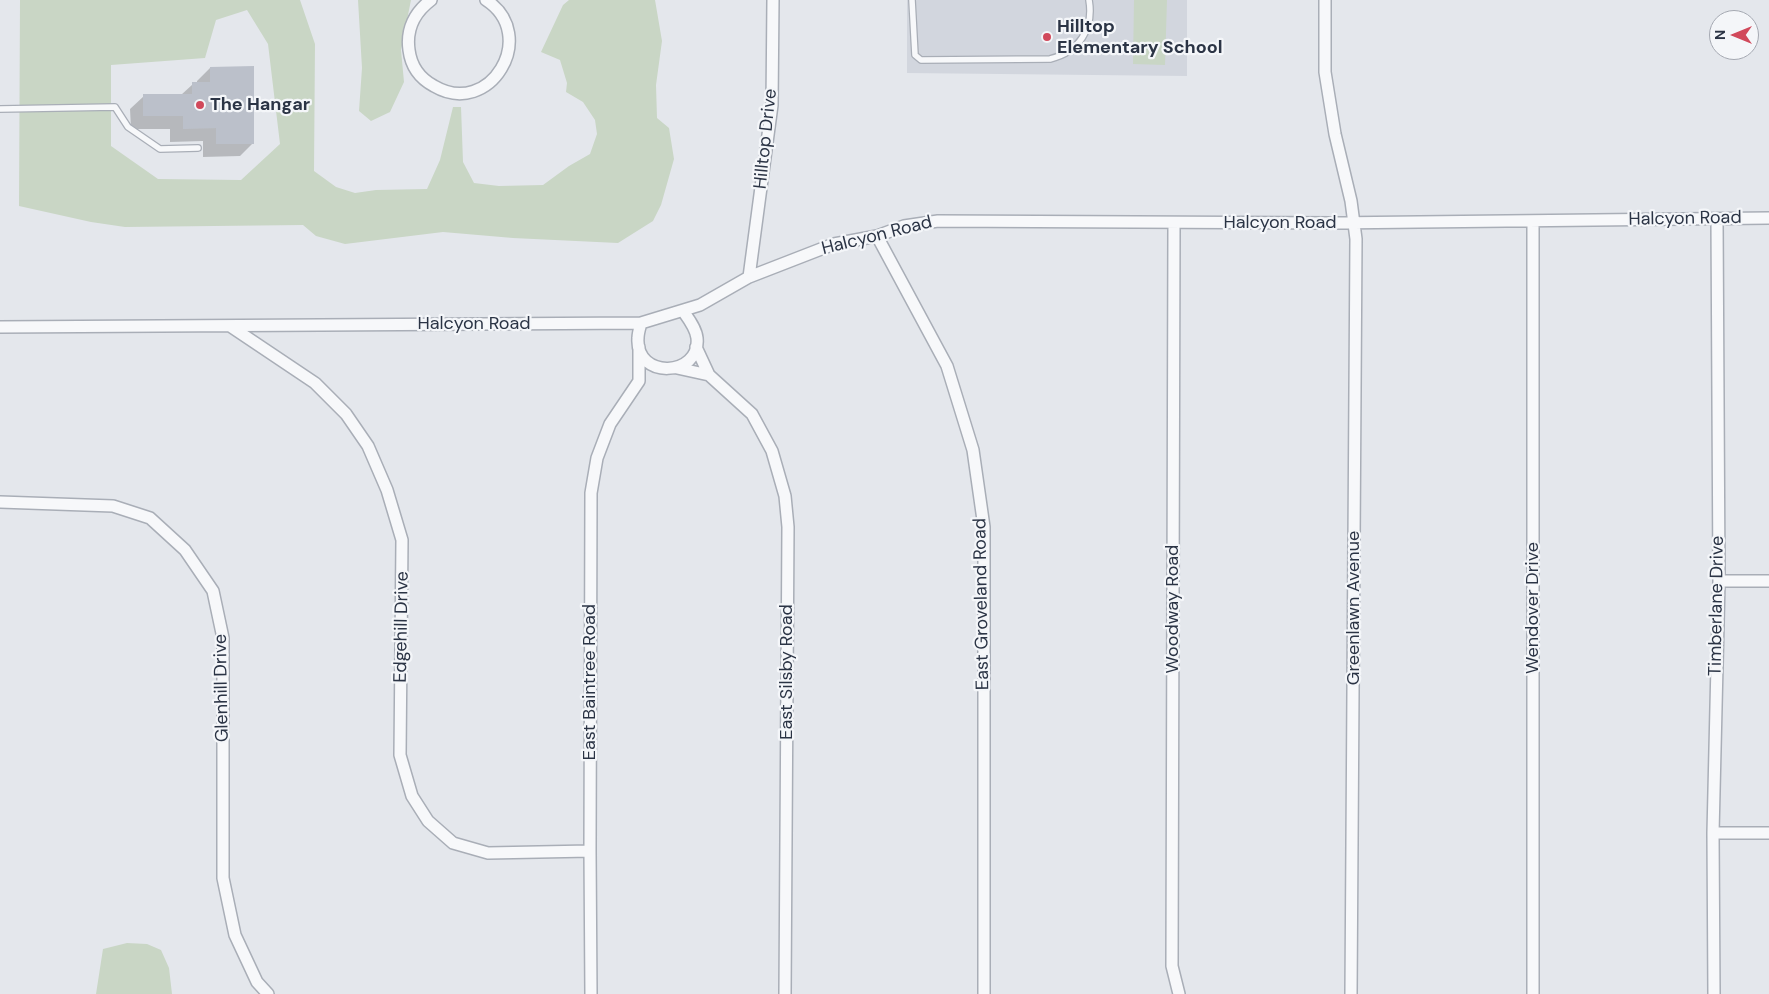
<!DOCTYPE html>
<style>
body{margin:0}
#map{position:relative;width:1769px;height:994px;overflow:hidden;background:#e4e7ec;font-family:"DM Sans",sans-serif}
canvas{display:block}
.north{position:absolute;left:1709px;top:10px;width:50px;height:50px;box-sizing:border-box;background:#f4f6f9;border:1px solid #a4a8b1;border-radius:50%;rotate:270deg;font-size:14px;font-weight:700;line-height:20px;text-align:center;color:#2b3445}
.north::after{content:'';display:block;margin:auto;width:18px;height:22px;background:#d1495b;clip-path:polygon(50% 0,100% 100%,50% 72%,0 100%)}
</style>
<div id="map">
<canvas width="1769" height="994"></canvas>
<div class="north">N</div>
</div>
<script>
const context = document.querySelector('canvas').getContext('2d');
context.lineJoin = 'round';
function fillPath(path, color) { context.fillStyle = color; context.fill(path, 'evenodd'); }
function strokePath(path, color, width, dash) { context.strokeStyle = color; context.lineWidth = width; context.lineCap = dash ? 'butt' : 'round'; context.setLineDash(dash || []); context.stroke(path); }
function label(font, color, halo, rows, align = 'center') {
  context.font = font + ' "DM Sans",sans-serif'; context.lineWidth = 4.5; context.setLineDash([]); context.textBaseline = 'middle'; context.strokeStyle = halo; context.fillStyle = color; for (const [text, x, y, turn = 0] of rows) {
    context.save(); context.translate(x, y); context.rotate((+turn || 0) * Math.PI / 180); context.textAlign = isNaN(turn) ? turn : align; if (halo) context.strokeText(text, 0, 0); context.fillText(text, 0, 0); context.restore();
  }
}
fillPath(new Path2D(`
 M 907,0 L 1187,0 L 1187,76 L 907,73 Z`), '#d2d6de');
fillPath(new Path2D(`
 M 20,0 L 300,0 L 315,44 L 314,171 L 336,187 L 355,193 L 376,190 L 427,189 L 440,160 L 453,107 L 461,107 L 463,162 L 474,183 L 499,186 L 543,185 L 569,166 L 590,154 L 597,134 L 595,120 L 583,102 L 566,92 L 567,83 L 560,60 L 541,52 L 563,5 L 569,0 L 655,0 L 662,41 L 656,85 L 657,118 L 669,128 L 674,159 L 661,205 L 653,221 L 618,243 L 513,238 L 443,232 L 345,244 L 316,236 L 303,225 L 125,227 L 91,222 L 19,206 ZM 247,10 L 268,44 L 280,144 L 241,180 L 158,179 L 111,146 L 111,65 L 205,58 L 216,20 Z
 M 358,0 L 411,0 L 401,50 L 404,82 L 390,112 L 371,121 L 359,111 L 362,68 Z
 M 1134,0 L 1167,0 L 1165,65 L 1133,64 Z
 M 127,943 L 147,944 L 161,950 L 169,968 L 172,994 L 96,994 L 103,949 Z`), '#c9d6c5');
fillPath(new Path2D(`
 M 210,68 L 253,112 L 253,143 L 240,156 L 203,157 L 203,141 L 170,142 L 170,129 L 131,129 L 130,109 L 144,96 L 181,95 L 193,84 L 197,83 L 197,81 Z`), '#0003');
fillPath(new Path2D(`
 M 254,66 L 254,99 L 257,101 L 258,109 L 254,111 L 254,144 L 216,144 L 216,128 L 183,129 L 183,116 L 143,116 L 143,94 L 192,94 L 192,82 L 210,82 L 210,67 Z`), '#bbc0ca');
const lane = new Path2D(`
 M 912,0 L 915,55 L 921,60 L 1050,59 C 1079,52 1094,29 1089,0
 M 0,109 L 115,107 L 128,127 L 160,149 L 198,148`);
const street = new Path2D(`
 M 431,0 C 415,12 406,29 409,50 C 411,66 419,78 434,86 C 490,119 540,35 486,0
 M 1325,0 L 1325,72 L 1335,134 L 1351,201 L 1356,239 L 1351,994
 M 1533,222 L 1533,994
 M 1174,223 L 1172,966 L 1179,994
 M 877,236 L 947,366 L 973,450 L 984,527 L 984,994
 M 749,277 L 772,105 L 773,0
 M 641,323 C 640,327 638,333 638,338 C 635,380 701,377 697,338 C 696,328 688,318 683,311
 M 230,326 L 315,383 L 346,414 L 368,446 L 387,490 L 402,540 L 400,755 L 412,796 L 428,821 L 453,843 L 488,853 L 590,851
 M 0,327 L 641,323 L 700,305 L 749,277 L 834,244 L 877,236 L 904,226 L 938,221 L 1332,223 L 1769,218
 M 696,347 L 709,375 L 752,414 L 772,451 L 785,496 L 788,527 L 785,994
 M 677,368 L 709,375
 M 0,502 L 113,506 L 150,518 L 185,550 L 213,591 L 223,638 L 223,878 L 235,935 L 257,982 L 268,994
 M 1719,581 L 1769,581
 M 1713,833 L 1769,833
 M 591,994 L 590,851 L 591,493 L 597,458 L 610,424 L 639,381 L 639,347
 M 1714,994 L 1713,833 L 1719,581 L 1717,219`);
strokePath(lane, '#a9aeb7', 8);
strokePath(street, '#a9aeb7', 14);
strokePath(lane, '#f7f8fa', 5.5);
strokePath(street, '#f7f8fa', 11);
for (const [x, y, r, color] of [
 [1047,37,5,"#d1495b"],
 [200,105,5,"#d1495b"]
]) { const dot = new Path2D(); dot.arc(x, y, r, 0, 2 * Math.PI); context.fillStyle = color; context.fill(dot); strokePath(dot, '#f4f6f9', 2); }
label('bold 18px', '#2b3445', '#f4f6f9', [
 ["Hilltop",1057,27],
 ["Elementary School",1057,48],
 ["The Hangar",210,105]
], 'left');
label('18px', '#2b3445', '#f4f6f9', [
 ["Hilltop Drive",766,139,-84],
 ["Halcyon Road",1685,219,-1],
 ["Halcyon Road",1280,223],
 ["Halcyon Road",877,236,-14],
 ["Halcyon Road",474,324],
 ["East Groveland Road",982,604,-91],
 ["Timberlane Drive",1717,606,-89],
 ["Greenlawn Avenue",1354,608,-90],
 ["Wendover Drive",1533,608,-90],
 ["Woodway Road",1173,609,-90],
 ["Edgehill Drive",402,627,-89],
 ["East Silsby Road",787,672,-90],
 ["East Baintree Road",590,682,-90],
 ["Glenhill Drive",222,688,-91]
]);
</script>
